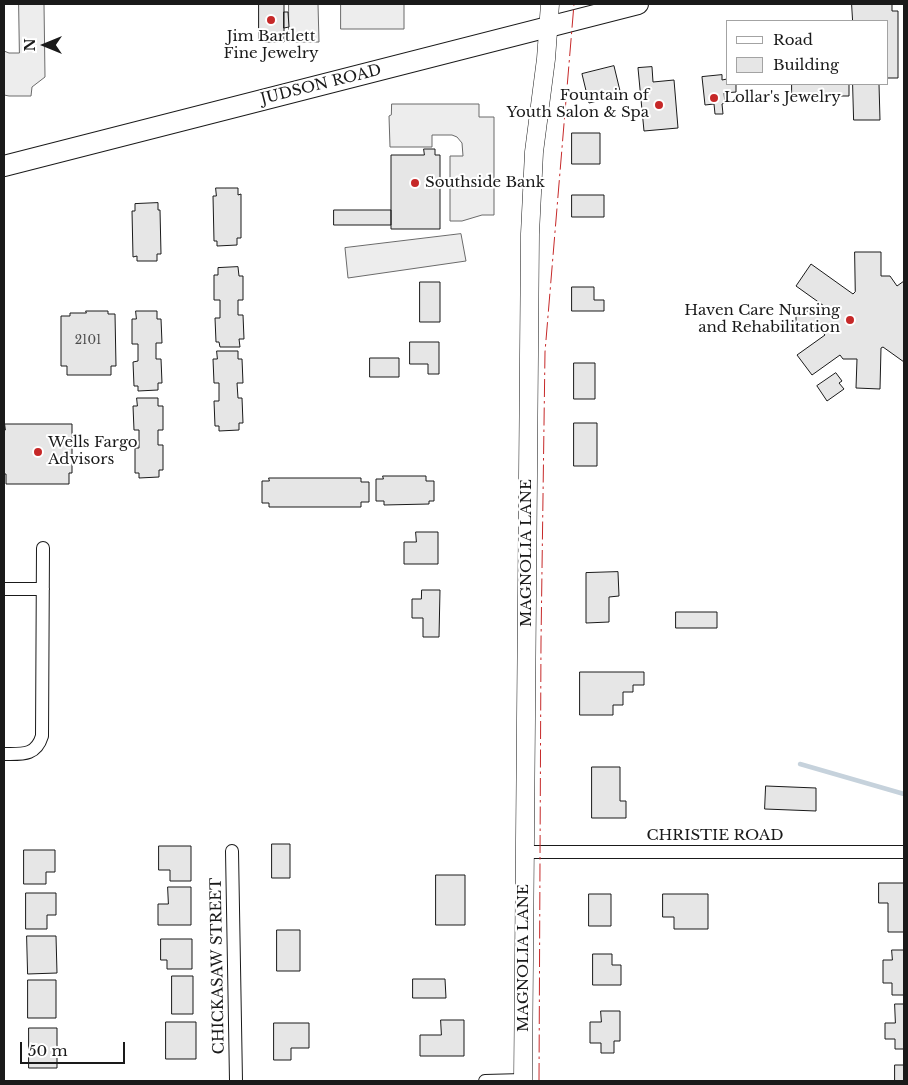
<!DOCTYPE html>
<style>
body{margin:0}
#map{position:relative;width:908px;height:1085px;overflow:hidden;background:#fff;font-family:"Libre Baskerville",serif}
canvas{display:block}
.frame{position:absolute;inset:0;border:5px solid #1a1a1a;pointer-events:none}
.legend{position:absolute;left:726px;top:20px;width:162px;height:65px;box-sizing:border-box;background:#fff;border:1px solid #a3a3a3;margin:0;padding:6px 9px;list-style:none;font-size:15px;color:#1a1a1a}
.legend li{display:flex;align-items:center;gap:10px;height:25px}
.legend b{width:25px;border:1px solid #a3a3a3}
.north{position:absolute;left:20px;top:20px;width:50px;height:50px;-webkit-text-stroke:4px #fff;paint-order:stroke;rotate:270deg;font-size:14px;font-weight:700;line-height:20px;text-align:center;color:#1a1a1a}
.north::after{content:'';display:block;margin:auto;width:18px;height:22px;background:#1a1a1a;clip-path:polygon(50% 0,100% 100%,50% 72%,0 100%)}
.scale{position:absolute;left:20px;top:1042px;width:105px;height:22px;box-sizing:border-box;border:2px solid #1a1a1a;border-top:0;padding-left:6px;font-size:15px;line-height:18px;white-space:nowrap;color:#1a1a1a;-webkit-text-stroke:4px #fff;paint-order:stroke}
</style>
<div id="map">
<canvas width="908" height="1085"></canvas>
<div class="frame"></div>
<ul class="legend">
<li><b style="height:6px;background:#fff"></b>Road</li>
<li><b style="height:14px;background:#e6e6e6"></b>Building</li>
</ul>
<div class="north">N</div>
<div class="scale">50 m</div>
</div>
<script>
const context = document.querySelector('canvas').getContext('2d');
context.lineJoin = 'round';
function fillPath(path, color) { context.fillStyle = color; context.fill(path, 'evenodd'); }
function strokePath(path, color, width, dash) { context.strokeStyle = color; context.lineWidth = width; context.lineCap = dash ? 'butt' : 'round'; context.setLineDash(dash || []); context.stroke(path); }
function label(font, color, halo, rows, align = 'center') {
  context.font = font + ' "Libre Baskerville",serif'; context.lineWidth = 4; context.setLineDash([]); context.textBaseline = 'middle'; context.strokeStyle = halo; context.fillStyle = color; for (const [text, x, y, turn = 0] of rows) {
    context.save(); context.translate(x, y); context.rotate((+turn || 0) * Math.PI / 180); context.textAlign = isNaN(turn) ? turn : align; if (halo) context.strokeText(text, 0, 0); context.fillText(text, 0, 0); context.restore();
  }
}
const parking = new Path2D(`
 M 19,4 L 44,4 L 45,77 L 32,87 L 31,96 L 9,96 L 4,95 L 4,51 L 9,53 L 19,53 Z
 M 289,4 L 318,4 L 319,42 L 289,42 Z
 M 341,4 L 404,4 L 404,29 L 341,29 Z
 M 392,104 L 479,104 L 479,117 L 494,117 L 494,215 L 482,215 L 462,221 L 450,221 L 450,156 L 463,156 L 462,143 L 457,137 L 452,135 L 432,135 L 432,147 L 390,147 L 389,116 L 391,115 Z
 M 461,234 L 466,261 L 348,278 L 345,248 Z`);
fillPath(parking, '#ededed');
strokePath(parking, '#6a6a6a', 1);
strokePath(new Path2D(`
 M 800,764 L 904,794`), '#c6d2dc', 4.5);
const building = new Path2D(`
 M 259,4 L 284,4 L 284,42 L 259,42 Z
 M 852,4 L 892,4 L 892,11 L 898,11 L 898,78 L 887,78 L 887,21 L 853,21 Z
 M 284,12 L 288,12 L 289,27 L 284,28 Z
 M 614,66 L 621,95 L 589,103 L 582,74 Z
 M 652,67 L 653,82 L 674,80 L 678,128 L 644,131 L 638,68 Z
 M 722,75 L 722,80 L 727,79 L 727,84 L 736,84 L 736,92 L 724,93 L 725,103 L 722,104 L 723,114 L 715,114 L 714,104 L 705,105 L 702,77 Z
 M 792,84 L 849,84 L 849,96 L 792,96 Z
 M 853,84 L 879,84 L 880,120 L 854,120 Z
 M 572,133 L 600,133 L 600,164 L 572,164 Z
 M 424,149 L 435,149 L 435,155 L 440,155 L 440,229 L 391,229 L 391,155 L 424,155 Z
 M 216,188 L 238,188 L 238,195 L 241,194 L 241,238 L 237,238 L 237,245 L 217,246 L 217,241 L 214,241 L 213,196 L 216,196 Z
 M 572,195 L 604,195 L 604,217 L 572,217 Z
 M 158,203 L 158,210 L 160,210 L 161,254 L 157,254 L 157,261 L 137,261 L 137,256 L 133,257 L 132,211 L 135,211 L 135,204 Z
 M 334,210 L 391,210 L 391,225 L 334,225 Z
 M 855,252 L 881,252 L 881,276 L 890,276 L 897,286 L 904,281 L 904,362 L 883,347 L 881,348 L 880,389 L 856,388 L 857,359 L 843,359 L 840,355 L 812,375 L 797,355 L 825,335 L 820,329 L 796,329 L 796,311 L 820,311 L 824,306 L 796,286 L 811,264 L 853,294 L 855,292 Z
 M 238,267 L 239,276 L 243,276 L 243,300 L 238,300 L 238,315 L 243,315 L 244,339 L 239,339 L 240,347 L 220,347 L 219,342 L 216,342 L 215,318 L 220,318 L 220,300 L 214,300 L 214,275 L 218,275 L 218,268 Z
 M 420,282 L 440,282 L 440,322 L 420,322 Z
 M 572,287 L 594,287 L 594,300 L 604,300 L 604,311 L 572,311 Z
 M 86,311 L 108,311 L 108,314 L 115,314 L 116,366 L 111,366 L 111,375 L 67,375 L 67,366 L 61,366 L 61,316 L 70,316 L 70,313 L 86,313 Z
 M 136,311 L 157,311 L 157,319 L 161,319 L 162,343 L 156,343 L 156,359 L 161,359 L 162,383 L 158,383 L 158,390 L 138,391 L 138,386 L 134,386 L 133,362 L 138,361 L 138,344 L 132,344 L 132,319 L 136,319 Z
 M 410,342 L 439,342 L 439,374 L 428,374 L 428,364 L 410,364 Z
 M 217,351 L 238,351 L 238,359 L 242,359 L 243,383 L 237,383 L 238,398 L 242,398 L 243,423 L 239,423 L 239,430 L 219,431 L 219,426 L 215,426 L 214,401 L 219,401 L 219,383 L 214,383 L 213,359 L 217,359 Z
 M 370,358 L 399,358 L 399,377 L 370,377 Z
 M 574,363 L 595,363 L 595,399 L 574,399 Z
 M 836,373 L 842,381 L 839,383 L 844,389 L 827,401 L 817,386 Z
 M 137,398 L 158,398 L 158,406 L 163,406 L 163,430 L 158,430 L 158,445 L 163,445 L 163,470 L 159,470 L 159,477 L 139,478 L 139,473 L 135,473 L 135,448 L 139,448 L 139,430 L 134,430 L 133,406 L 137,406 Z
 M 574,423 L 597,423 L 597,466 L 574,466 Z
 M 5,424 L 72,424 L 72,473 L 69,473 L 69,484 L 6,484 L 6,474 L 4,474 L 4,430 L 5,430 Z
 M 383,476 L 426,476 L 426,481 L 434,481 L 434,501 L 429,501 L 429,504 L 384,505 L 384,501 L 376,501 L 376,479 L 383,479 Z
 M 269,478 L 361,478 L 361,482 L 369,482 L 369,502 L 361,502 L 361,507 L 269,507 L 269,503 L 262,503 L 262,481 L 269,481 Z
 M 416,532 L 438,532 L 438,564 L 404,564 L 404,542 L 416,542 Z
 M 618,572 L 619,596 L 609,597 L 609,622 L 586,623 L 586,573 Z
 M 422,590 L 440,590 L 439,637 L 423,637 L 423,618 L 412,618 L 412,599 L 421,599 Z
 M 676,612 L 717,612 L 717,628 L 676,628 Z
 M 580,672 L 644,672 L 644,685 L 633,685 L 633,692 L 623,692 L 623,705 L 613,705 L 613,715 L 580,715 Z
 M 592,767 L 620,767 L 620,801 L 626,801 L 626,818 L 592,818 Z
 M 766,786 L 816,788 L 816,811 L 765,809 Z
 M 272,844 L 290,844 L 290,878 L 272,878 Z
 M 159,846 L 191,846 L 191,881 L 170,881 L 170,870 L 159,870 Z
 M 24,850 L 55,850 L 55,872 L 46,872 L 46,884 L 24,884 Z
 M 436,875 L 465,875 L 465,925 L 436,925 Z
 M 879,883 L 904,883 L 904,932 L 888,932 L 888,903 L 879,903 Z
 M 168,887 L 191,887 L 191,925 L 158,925 L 158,904 L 168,904 Z
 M 26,893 L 56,893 L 56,915 L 47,915 L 47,929 L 26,929 Z
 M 589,894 L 611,894 L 611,926 L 589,926 Z
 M 663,894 L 708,894 L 708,929 L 674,929 L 674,917 L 663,917 Z
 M 277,930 L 300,930 L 300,971 L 277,971 Z
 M 27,936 L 56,936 L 57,973 L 28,974 Z
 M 161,939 L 192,939 L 192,969 L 167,969 L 167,960 L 161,960 Z
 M 892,950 L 904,950 L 904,995 L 892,995 L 892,983 L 883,983 L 883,960 L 892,960 Z
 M 593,954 L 612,954 L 612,965 L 621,965 L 621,985 L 593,985 Z
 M 172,976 L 193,976 L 193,1014 L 172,1014 Z
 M 413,979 L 445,979 L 446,998 L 413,998 Z
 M 28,980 L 56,980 L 56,1018 L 28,1018 Z
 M 895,1004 L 904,1004 L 904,1049 L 895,1049 L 895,1039 L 885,1039 L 885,1023 L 895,1023 Z
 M 601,1011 L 620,1011 L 620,1041 L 614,1041 L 614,1053 L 601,1053 L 601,1043 L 590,1043 L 590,1022 L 601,1022 Z
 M 441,1020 L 464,1020 L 464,1056 L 420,1056 L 420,1035 L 441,1035 Z
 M 166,1022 L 196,1022 L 196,1059 L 166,1059 Z
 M 274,1023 L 309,1023 L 309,1048 L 291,1048 L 291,1060 L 274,1060 Z
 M 29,1028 L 57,1028 L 57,1068 L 29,1068 Z
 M 895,1065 L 904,1065 L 904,1081 L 895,1081 Z`);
fillPath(building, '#e6e6e6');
strokePath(building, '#1a1a1a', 1);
const street = new Path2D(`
 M 4,589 L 43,589
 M 4,754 C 22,754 36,756 42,736 L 43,548
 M 232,851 L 236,1081
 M 525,852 L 904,852
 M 485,1081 L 523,1080`);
const secondary = new Path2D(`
 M 523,1081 L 530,234 L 534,152 L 546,59 L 550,4`);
const primary = new Path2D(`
 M 4,166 L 638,4`);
strokePath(street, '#1a1a1a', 14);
strokePath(secondary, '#1a1a1a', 19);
strokePath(primary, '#1a1a1a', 22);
strokePath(street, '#fff', 12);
strokePath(secondary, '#fff', 18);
strokePath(primary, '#fff', 20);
strokePath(new Path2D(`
 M 539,1081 L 541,642 L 545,352 L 574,4`), '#c62828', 1, [18, 4, 2.5, 4]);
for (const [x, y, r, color] of [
 [271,20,5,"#c62828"],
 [714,98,5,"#c62828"],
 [659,105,5,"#c62828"],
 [415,183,5,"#c62828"],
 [850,320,5,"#c62828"],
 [38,452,5,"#c62828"]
]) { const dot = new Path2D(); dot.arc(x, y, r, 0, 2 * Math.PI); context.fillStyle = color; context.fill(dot); strokePath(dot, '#fff', 2); }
label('12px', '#4d4d4d', null, [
 ["2101",88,341]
]);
label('15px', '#1a1a1a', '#fff', [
 ["Jim Bartlett",271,37,"center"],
 ["Fine Jewelry",271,54,"center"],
 ["Fountain of",649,96,"right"],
 ["Youth Salon & Spa",649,113,"right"],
 ["Lollar's Jewelry",724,98],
 ["Southside Bank",425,183],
 ["Haven Care Nursing",840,311,"right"],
 ["and Rehabilitation",840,328,"right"],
 ["Wells Fargo",48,443],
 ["Advisors",48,460]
], 'left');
label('15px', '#1a1a1a', '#fff', [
 ["JUDSON ROAD",321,85,-14],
 ["MAGNOLIA LANE",527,553,-90],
 ["CHRISTIE ROAD",715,836],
 ["MAGNOLIA LANE",524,958,-90],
 ["CHICKASAW STREET",218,966,-91]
]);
</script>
